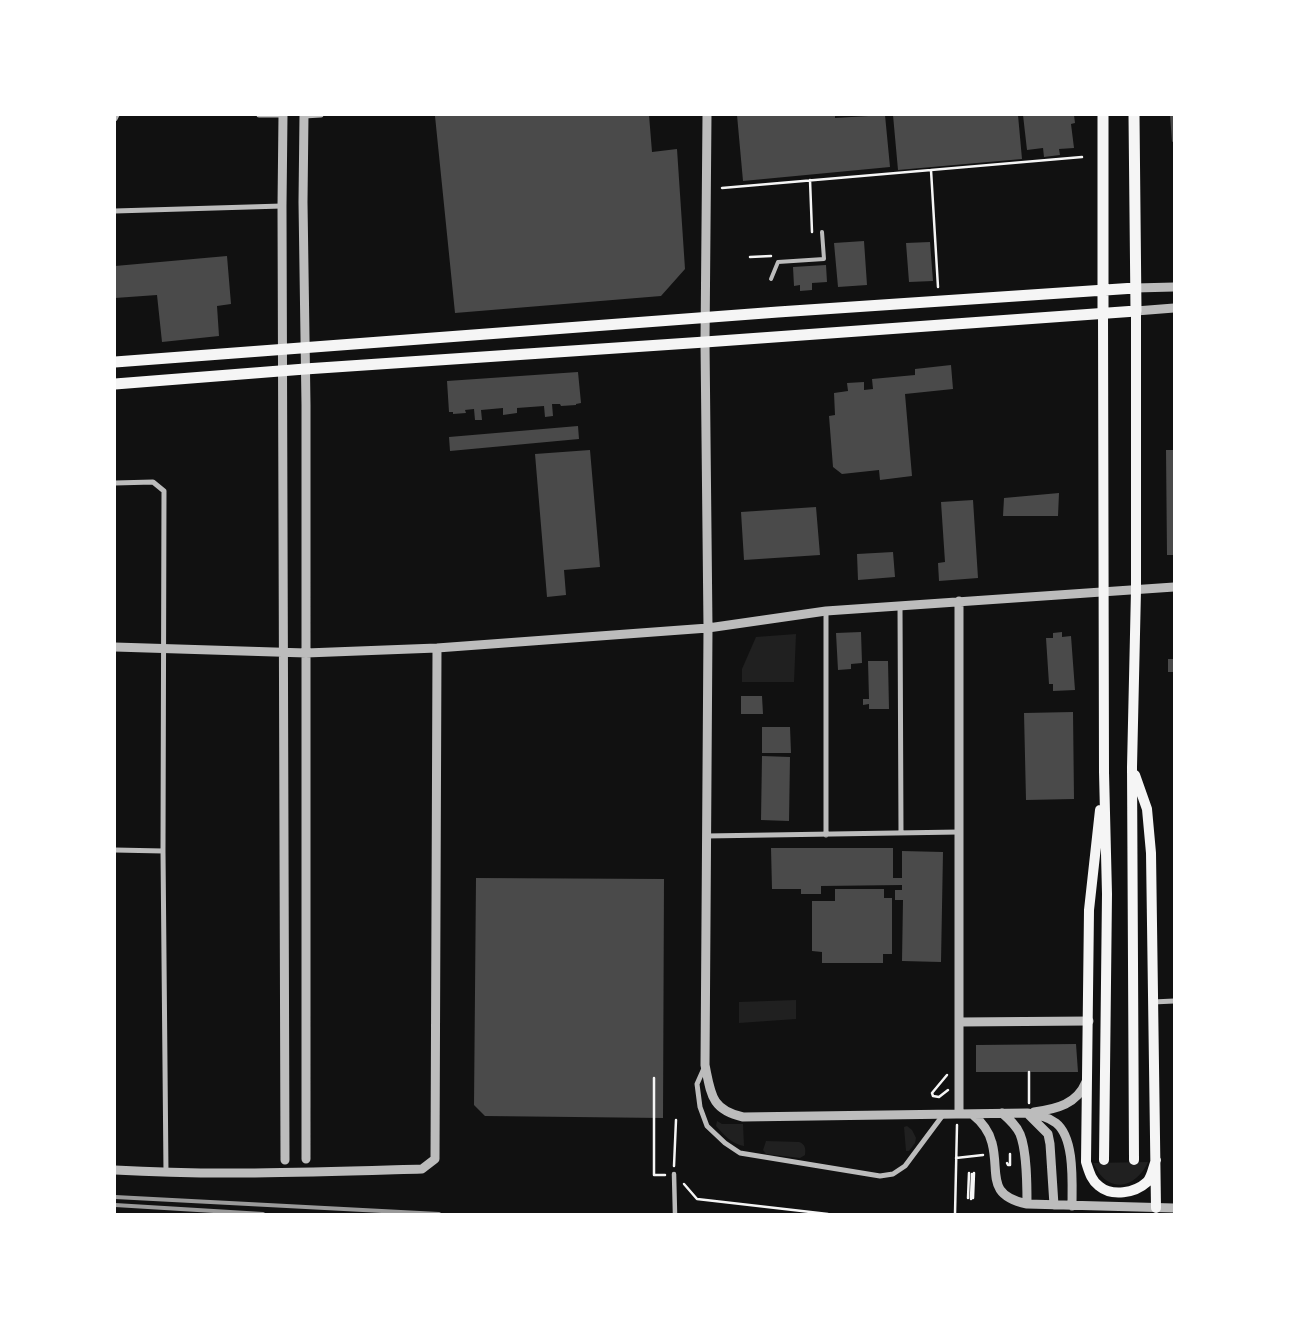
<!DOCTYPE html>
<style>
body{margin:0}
#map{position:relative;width:1289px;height:1329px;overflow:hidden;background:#111;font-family:"Asap Condensed",sans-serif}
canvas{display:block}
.frame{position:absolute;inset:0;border:116px solid #fff;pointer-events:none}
</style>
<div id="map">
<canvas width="1289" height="1329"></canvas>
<div class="frame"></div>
</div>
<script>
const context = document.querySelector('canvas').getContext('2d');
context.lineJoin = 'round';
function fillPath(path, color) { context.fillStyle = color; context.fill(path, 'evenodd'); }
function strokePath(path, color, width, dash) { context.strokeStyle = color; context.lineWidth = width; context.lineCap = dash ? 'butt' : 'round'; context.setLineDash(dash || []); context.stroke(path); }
fillPath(new Path2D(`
 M 796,634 L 794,682 L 742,682 L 742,669 L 756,637 Z
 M 796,1000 L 796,1019 L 739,1023 L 739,1002 Z
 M 717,1121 L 722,1124 L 743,1124 L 744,1146 C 732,1144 724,1135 716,1126 Z
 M 907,1126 L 912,1130 L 916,1138 L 915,1143 L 909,1151 L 906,1151 L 904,1127 Z
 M 766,1141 L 799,1142 C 805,1144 806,1148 805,1155 L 800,1158 L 766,1154 L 763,1150 Z
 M 1148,1162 C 1142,1176 1126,1191 1109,1182 C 1101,1178 1097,1170 1093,1163 Z`), '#202020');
fillPath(new Path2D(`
 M 649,115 L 652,152 L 677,149 L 685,269 L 661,296 L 455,313 L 435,116 Z
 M 737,115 L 835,115 L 835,118 L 885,115 L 890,167 L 743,181 Z
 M 893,115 L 1018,115 L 1022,159 L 898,170 Z
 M 1023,115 L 1074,115 L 1075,123 L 1071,124 L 1074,148 L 1059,149 L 1060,155 L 1044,157 L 1043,148 L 1027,150 Z
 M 1170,115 L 1174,115 L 1174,141 L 1172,142 Z
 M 864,241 L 867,285 L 838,287 L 834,243 Z
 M 930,242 L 933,281 L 909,282 L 906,243 Z
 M 227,256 L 231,304 L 217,306 L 219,336 L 162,342 L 157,295 L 115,298 L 115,266 Z
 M 826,265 L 827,282 L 812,283 L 812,290 L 800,291 L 800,285 L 794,286 L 793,267 Z
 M 951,365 L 953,389 L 905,394 L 912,476 L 880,480 L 879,470 L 842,474 L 833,467 L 829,416 L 835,415 L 834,393 L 848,391 L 847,383 L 864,382 L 864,390 L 873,389 L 872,379 L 915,375 L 915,369 Z
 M 578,372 L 581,403 L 576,404 L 576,405 L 561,406 L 560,404 L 552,404 L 553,416 L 545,417 L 544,406 L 517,408 L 517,413 L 503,415 L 503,408 L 481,410 L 482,420 L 475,420 L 474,409 L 465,410 L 466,413 L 453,414 L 453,412 L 449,412 L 447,381 Z
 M 578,426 L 579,439 L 450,451 L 449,437 Z
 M 590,450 L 600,567 L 564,570 L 566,595 L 547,597 L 535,454 Z
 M 1166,450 L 1174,450 L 1174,555 L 1167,555 Z
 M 1059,493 L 1058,516 L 1003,516 L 1004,498 Z
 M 973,500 L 978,578 L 939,581 L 938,563 L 945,562 L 941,502 Z
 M 816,507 L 820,555 L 744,560 L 741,512 Z
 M 893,552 L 895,577 L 858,580 L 857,554 Z
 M 861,632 L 862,663 L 851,664 L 851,669 L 838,670 L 836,633 Z
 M 1062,632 L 1062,637 L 1071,636 L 1075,690 L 1053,691 L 1053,684 L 1049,684 L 1046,638 L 1053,638 L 1053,633 Z
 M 1168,659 L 1174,659 L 1174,672 L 1168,672 Z
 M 868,661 L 888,661 L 889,709 L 869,709 L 869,704 L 863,705 L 863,699 L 869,699 Z
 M 741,696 L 762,696 L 763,714 L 741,714 Z
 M 1073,712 L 1074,799 L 1026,800 L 1024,713 Z
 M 762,727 L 790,727 L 791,753 L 762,753 Z
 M 762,756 L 790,757 L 789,821 L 761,820 Z
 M 771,848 L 893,848 L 893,878 L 902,878 L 902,851 L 943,852 L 941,962 L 902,961 L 903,900 L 895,900 L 895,890 L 902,890 L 902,885 L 821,886 L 821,894 L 801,894 L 801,889 L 772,889 Z
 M 476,878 L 664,879 L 663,1118 L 485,1116 L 474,1105 Z
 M 835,889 L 884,889 L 884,898 L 892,898 L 892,954 L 883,954 L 883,963 L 822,963 L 822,952 L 812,951 L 812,901 L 835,901 Z
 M 1076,1044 L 1078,1072 L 976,1072 L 976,1045 Z`), '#4a4a4a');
strokePath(new Path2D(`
 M 931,170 L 938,287
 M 810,180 L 812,232
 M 722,188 L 1082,157
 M 750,257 L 771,256
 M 1029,1072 L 1029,1103
 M 947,1075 L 932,1093 L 933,1096 L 939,1097 L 948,1090
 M 654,1078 L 654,1175 L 665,1175
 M 956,1158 L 983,1155
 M 1007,1163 L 1008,1165 L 1010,1165 L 1010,1154
 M 674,1166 L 676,1120
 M 684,1184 L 697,1199 L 828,1214
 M 968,1198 L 969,1173
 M 973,1198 L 974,1173
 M 971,1199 L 972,1174
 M 955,1214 L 957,1125`), '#f5f5f5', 2.5);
strokePath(new Path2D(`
 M 771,279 L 778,262 L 824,259 L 822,232`), '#bcbcbc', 4);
strokePath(new Path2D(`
 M 674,1174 L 675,1214`), '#bcbcbc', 4.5);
strokePath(new Path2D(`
 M 259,115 L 283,115
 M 304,116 L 321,115
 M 115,119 L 117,115
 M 115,211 L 282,206
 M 115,483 L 153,482 L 164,491 L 163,851 L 166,1173
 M 900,606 L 901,833
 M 826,835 L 826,611
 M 706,836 L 959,832
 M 115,850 L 163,851
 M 1153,1002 L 1174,1001
 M 705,1066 L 697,1084 L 700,1107 L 707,1126 L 725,1143 L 740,1153 L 880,1176 L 893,1174 L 905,1166 L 943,1115`), '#bcbcbc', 5);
strokePath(new Path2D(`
 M 283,115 L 282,206 L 285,1160
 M 304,115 L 303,202 L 306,405 L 306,1159
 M 707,115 L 705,342 L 708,628 L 705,1065 C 711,1094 711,1110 743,1117 L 1027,1113 C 1037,1115 1047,1116 1056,1123 C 1075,1138 1072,1183 1072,1206
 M 1135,288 L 1174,287
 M 1136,311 L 1174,308
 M 959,601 L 959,1114
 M 115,647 L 306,653 L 437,648 L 708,628 L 826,611 L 1174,587
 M 960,1022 L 1089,1021
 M 1034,1112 C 1057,1109 1077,1104 1086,1082
 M 1002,1113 C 1009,1119 1016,1125 1020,1134 C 1027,1151 1027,1185 1027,1204
 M 972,1114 C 982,1122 989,1130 992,1143 C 1000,1173 985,1195 1027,1204 L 1174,1208
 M 1029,1115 L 1048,1134 L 1050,1144 L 1054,1205
 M 115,1170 C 217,1176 320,1172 422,1169 L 435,1159 L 437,648`), '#bcbcbc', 9);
strokePath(new Path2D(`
 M 1103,313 L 1104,772 L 1107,894 L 1104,1160
 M 1135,775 L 1147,809 L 1151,853 L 1156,1208
 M 1100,810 L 1089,910 L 1086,1162 C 1089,1171 1091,1180 1099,1186 C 1112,1197 1135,1193 1147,1182 C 1152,1177 1153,1167 1156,1160
 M 1134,1160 L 1132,767 L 1136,590 L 1136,311`), '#f5f5f5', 10);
strokePath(new Path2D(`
 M 1103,115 L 1103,313
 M 115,362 L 778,312 L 1135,288
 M 115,384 L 305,369 L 705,342 L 1136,311 L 1134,115`), '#f5f5f5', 11);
strokePath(new Path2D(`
 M 115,1197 L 439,1214
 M 115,1205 L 263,1214`), '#9a9a9a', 4);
</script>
